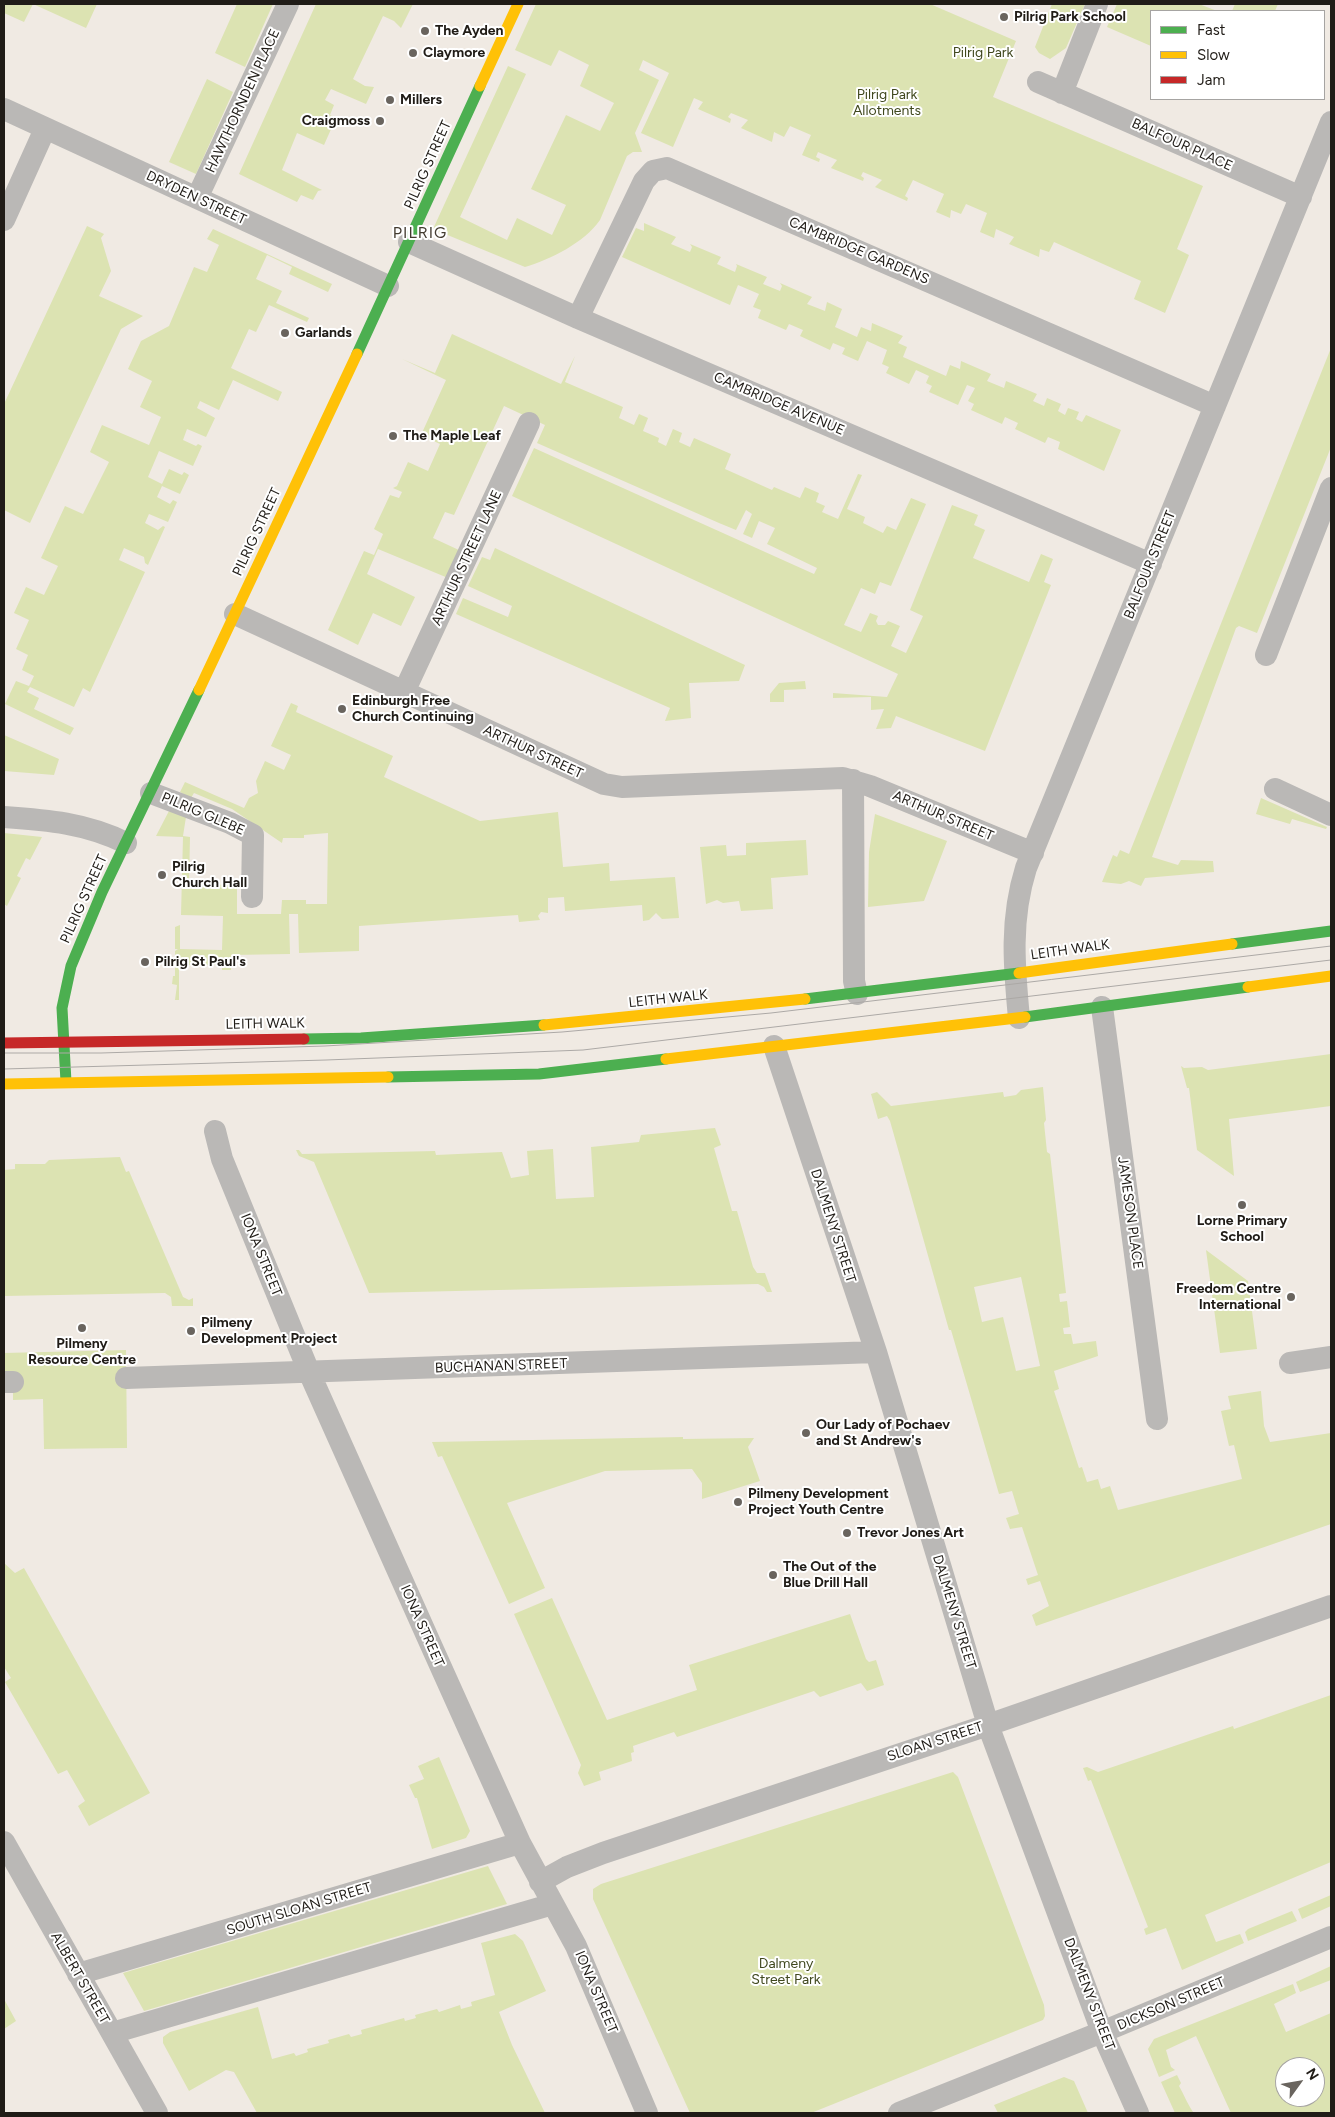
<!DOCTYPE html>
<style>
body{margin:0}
#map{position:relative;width:1335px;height:2117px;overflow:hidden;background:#f0eae3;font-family:Figtree,sans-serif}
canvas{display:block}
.frame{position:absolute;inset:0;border:5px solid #201c17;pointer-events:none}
.legend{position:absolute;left:1150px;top:10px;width:175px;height:90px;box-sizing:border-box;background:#fff;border:1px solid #a6a4a2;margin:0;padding:6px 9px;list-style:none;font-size:15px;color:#201c17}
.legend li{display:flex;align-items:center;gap:10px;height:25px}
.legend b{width:25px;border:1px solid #a6a4a2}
.north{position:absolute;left:1275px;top:2057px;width:50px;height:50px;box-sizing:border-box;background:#fff;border:1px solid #a6a4a2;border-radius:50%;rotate:58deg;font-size:14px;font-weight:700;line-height:20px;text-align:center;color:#201c17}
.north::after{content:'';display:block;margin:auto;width:18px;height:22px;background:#69645e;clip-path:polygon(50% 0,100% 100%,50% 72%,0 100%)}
</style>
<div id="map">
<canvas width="1335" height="2117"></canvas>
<div class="frame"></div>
<ul class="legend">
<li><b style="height:6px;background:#4caf50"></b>Fast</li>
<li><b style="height:6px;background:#ffc107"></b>Slow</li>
<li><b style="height:6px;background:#c62828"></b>Jam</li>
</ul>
<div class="north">N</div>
</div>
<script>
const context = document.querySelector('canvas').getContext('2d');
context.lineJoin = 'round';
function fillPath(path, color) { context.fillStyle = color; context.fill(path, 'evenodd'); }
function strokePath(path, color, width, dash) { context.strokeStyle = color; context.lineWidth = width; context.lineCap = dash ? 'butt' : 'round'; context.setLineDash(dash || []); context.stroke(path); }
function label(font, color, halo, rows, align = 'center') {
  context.font = font + ' Figtree,sans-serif'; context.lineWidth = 4; context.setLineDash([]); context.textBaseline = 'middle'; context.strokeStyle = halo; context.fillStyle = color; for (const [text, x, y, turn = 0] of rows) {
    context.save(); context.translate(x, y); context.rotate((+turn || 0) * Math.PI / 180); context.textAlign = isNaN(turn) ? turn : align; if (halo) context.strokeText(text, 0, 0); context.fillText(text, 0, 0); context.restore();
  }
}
fillPath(new Path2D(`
 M 4,4 L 97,4 L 86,28 L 33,4 L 24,22 L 4,13 Z
 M 237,4 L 273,4 L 245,67 L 215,53 Z
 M 316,4 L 413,4 L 401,28 L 394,21 L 383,16 L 353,79 L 365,86 L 374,87 L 366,104 L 331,89 L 325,100 L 334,105 L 330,115 L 336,118 L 324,145 L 297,133 L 282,170 L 322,190 L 318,191 L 313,200 L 301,195 L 297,202 L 239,174 Z
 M 536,4 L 930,4 L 1016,41 L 993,97 L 1203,186 L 1177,249 L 1189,255 L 1165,313 L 1134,299 L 1141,281 L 1054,242 L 1049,252 L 1040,249 L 1039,257 L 1009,244 L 1014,237 L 996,229 L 994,238 L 980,232 L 987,213 L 966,204 L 961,214 L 951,210 L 950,218 L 936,212 L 944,194 L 913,180 L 905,196 L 908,198 L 907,201 L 875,187 L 882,180 L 863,172 L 861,176 L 864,178 L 863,181 L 831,168 L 837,160 L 818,152 L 816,157 L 820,159 L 819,162 L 802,155 L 811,135 L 790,126 L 784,137 L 774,132 L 772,142 L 741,128 L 748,120 L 731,113 L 728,117 L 731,119 L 730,123 L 698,109 L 703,102 L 694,98 L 673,147 L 641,133 L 669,73 L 643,60 L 639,70 L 659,80 L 635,133 L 642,152 L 633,152 L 627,156 L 600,220 C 584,243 551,259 525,267 L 433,229 L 508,66 L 526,74 L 460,217 L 507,240 L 517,218 L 552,235 L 566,205 L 531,189 L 566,115 L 600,131 L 614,103 L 580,86 L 589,65 L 559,50 L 551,66 L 515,50 Z
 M 1052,4 L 1085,4 L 1066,48 L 1050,59 L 1039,53 L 1035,47 Z
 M 1117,4 L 1199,4 L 1217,11 L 1151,11 L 1151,46 L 1107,27 Z
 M 1235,4 L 1278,4 L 1275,11 L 1232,11 Z
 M 207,79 L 233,92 L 196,174 L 169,162 Z
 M 644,223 L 676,237 L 671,244 L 690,252 L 692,247 L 690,244 L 721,257 L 717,264 L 735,272 L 737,266 L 736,264 L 767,277 L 763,284 L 780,291 L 782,286 L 780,283 L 812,297 L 807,304 L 825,311 L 827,302 L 842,309 L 835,327 L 857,337 L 861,327 L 871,331 L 872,323 L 903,336 L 898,343 L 907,347 L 903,357 L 946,376 L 950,365 L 960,369 L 961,361 L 991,374 L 987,381 L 1004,388 L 1006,381 L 1037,394 L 1033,401 L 1044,406 L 1047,398 L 1061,404 L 1058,411 L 1065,415 L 1068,408 L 1079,412 L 1076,419 L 1082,422 L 1086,415 L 1121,430 L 1104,471 L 1058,449 L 1060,442 L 1048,437 L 1045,443 L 1015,429 L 1018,423 L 1005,417 L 1002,424 L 971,410 L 974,404 L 968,401 L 975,388 L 967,385 L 958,405 L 929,392 L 932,386 L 926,383 L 929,376 L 916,370 L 909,384 L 886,373 L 889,367 L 882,364 L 887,350 L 867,341 L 858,361 L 842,354 L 845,348 L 833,343 L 830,350 L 800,336 L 803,330 L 789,324 L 786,330 L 758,318 L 761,310 L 753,307 L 759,294 L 738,285 L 730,305 L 622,257 L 636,228 L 644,231 Z
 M 87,226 L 104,234 L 101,238 L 111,271 L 99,296 L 143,316 L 121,329 L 30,523 L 4,510 L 4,404 Z
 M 213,229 L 332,284 L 328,292 L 289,274 L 292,267 L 267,255 L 256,279 L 282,291 L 276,303 L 309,318 L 307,322 L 269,305 L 256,332 L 249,329 L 231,368 L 282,392 L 278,401 L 233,380 L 219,410 L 200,401 L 197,408 L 215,418 L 206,437 L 187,429 L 183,440 L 196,446 L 198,444 L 202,446 L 193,466 L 159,451 L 148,477 L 162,484 L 169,469 L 182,475 L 184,472 L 189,475 L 180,494 L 162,486 L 157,497 L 170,504 L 173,500 L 177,502 L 168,522 L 149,514 L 145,523 L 158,530 L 163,526 L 165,527 L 148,565 L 145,563 L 144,557 L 124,548 L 119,560 L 145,572 L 90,692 L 83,688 L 74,707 L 30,687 L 27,692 L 39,698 L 34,709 L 74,728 L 70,735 L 5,704 L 16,681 L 29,686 L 34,676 L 22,670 L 28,655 L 16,649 L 29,620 L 14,613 L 26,587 L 44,595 L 58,566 L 41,558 L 65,506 L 83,514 L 109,462 L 90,452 L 102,425 L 149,445 L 161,417 L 140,407 L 152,381 L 128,369 L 141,341 L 169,326 L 194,267 L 207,272 L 219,245 L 207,239 Z
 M 452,334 L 561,384 L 575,356 L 565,382 L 623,407 L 619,418 L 634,425 L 639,414 L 648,418 L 643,431 L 659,438 L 658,442 L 666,446 L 673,429 L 682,433 L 679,442 L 690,447 L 694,438 L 731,454 L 725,469 L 772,490 L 774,487 L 800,498 L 805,487 L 819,493 L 816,502 L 825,506 L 822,512 L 838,519 L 858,474 L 862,475 L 847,509 L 865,517 L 863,523 L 883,533 L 887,526 L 896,530 L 911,498 L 926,504 L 891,586 L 880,582 L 875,594 L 861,588 L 844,625 L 861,632 L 870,613 L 878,616 L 876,621 L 878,625 L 885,625 L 888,621 L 900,626 L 891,646 L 906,653 L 923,616 L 910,610 L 952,505 L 978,515 L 974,525 L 985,530 L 973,558 L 1029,582 L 1041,554 L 1053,559 L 1044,582 L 1051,585 L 985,751 L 896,716 L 891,728 L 876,729 L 884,709 L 871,710 L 871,697 L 833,698 L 833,693 L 887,697 L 898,674 L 512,496 L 534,448 L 814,574 L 817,568 L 767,544 L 775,528 L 759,521 L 752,538 L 743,534 L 752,514 L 746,510 L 736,530 L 719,523 L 537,443 L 545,425 L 504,406 L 454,515 L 445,512 L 433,538 L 461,551 L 448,578 L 378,549 L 367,574 L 415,597 L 401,626 L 373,613 L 358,645 L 328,630 L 364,551 L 374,555 L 383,534 L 374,529 L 390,495 L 399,498 L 402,492 L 393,488 L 397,486 L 408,462 L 428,471 L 440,444 L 421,435 L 446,380 L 402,359 L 435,373 Z
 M 1331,348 L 1331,447 L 1257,633 L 1239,626 L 1236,628 L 1152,857 L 1178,865 L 1181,860 L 1213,861 L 1214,872 L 1145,878 L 1141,886 L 1129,881 L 1121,884 L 1102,882 L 1113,855 L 1117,857 L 1120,850 L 1129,854 Z
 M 495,548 L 745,665 L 739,681 L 689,683 L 691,718 L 665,721 L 670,708 L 456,614 L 463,598 L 508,617 L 512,606 L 468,586 L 482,557 L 490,560 Z
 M 805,681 L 806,689 L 784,690 L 784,702 L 770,702 L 770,694 L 779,683 Z
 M 291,703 L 298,706 L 296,712 L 393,756 L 384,777 L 480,821 L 558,812 L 563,867 L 609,863 L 610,881 L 675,877 L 679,918 L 662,919 L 656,913 L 649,920 L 643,921 L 642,905 L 565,911 L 564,897 L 548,898 L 548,913 L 541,912 L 538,916 L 540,920 L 519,922 L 518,915 L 359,926 L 359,951 L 299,953 L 298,914 L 289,914 L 290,954 L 231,955 L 231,970 L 222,970 L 222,965 L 179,965 L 179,1000 L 175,1000 L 177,985 L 172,984 L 173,976 L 175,976 L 175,951 L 178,949 L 175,949 L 175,927 L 180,925 L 180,949 L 222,950 L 223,916 L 181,915 L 183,837 L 156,836 L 170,809 L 186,817 L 183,836 L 190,837 L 189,884 L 237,885 L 237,914 L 281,914 L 282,900 L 306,900 L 306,904 L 327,904 L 328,833 L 304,835 L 304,838 L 283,838 L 282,843 L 232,809 L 194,793 L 191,798 L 180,792 L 185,782 L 244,808 L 249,798 L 258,793 L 256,781 L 265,761 L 284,770 L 291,755 L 271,746 Z
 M 4,735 L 59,759 L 54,775 L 4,771 Z
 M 1261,798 L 1327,827 L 1326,829 L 1292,819 L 1290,824 L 1256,814 Z
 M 875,814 L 947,841 L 924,901 L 868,907 L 869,852 Z
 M 4,833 L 42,837 L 30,860 L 26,858 L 17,876 L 21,878 L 7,906 L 4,904 Z
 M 806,840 L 808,875 L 771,878 L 773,909 L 741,911 L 739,901 L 723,903 L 717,900 L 706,904 L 700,847 L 726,845 L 727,856 L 746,855 L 746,843 Z
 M 1331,1054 L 1331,1106 L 1229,1119 L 1234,1176 L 1197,1150 L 1189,1088 L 1187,1088 L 1181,1066 L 1184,1068 L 1202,1067 L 1208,1070 Z
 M 1043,1087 L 1046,1120 L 1044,1123 L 1047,1152 L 1050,1154 L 1066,1293 L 1059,1294 L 1060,1302 L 1067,1301 L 1070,1327 L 1063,1328 L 1064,1334 L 1071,1334 L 1073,1344 L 1096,1341 L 1098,1356 L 1054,1371 L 1059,1389 L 1054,1391 L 1079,1468 L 1082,1467 L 1087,1482 L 1098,1479 L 1101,1489 L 1110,1486 L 1118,1510 L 1242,1479 L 1234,1445 L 1229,1446 L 1221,1411 L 1231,1409 L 1228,1396 L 1261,1391 L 1264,1426 L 1270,1442 L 1331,1433 L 1331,1524 L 1036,1626 L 1032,1615 L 1049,1606 L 1040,1581 L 1028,1585 L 1026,1579 L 1038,1575 L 1022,1527 L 1010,1529 L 1006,1518 L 1019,1514 L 1012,1491 L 999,1494 L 951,1330 L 949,1330 L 890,1121 L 887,1116 L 878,1119 L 871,1094 L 877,1092 L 891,1106 L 1003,1092 L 1004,1097 L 1016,1095 L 1021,1090 ZM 1021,1277 L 1040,1366 L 1016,1371 L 1003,1317 L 982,1322 L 974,1287 Z
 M 715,1128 L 721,1145 L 714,1148 L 732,1211 L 737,1211 L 753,1267 L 757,1273 L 765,1273 L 772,1292 L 767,1292 L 764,1287 L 758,1284 L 369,1293 L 314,1162 L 299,1156 L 296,1150 L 299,1150 L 302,1154 L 435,1151 L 436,1155 L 502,1152 L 511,1178 L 529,1175 L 527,1151 L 553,1149 L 556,1199 L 594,1197 L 591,1147 L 639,1142 L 641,1135 Z
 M 120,1157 L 126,1172 L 129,1171 L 183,1297 L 189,1300 L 193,1298 L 193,1306 L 172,1306 L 171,1297 L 165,1293 L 4,1296 L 4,1170 L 15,1169 L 15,1164 L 45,1164 L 49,1160 Z
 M 1206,1250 L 1248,1281 L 1257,1349 L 1220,1353 Z
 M 126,1350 L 127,1448 L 44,1449 L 43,1399 L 13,1400 L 13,1376 L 4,1376 L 4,1353 Z
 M 683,1437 L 683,1439 L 754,1438 L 748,1447 L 760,1481 L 702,1499 L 702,1483 L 692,1469 L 605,1471 L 507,1503 L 545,1588 L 509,1604 L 442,1456 L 438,1457 L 432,1442 Z
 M 4,1563 L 15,1573 L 24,1568 L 150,1793 L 89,1826 L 78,1806 L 85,1801 L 67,1770 L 58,1774 L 5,1682 L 11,1678 L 4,1667 Z
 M 552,1598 L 607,1720 L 697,1690 L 689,1665 L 850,1614 L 866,1659 L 869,1662 L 876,1660 L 884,1685 L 867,1691 L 861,1683 L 820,1697 L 814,1691 L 677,1737 L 674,1732 L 633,1746 L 634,1752 L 631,1753 L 632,1761 L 599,1772 L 601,1780 L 584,1786 L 578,1773 L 581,1765 L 514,1614 Z
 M 1331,1695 L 1331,1862 L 1205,1915 L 1216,1942 L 1240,1934 L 1244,1943 L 1182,1970 L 1166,1928 L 1146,1935 L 1144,1929 L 1148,1927 L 1091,1780 L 1088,1781 L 1083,1768 L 1087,1767 L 1098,1772 L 1233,1726 L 1234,1729 Z
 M 439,1757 L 470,1831 L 466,1838 L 432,1849 L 417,1798 L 415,1798 L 409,1785 L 424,1779 L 418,1766 Z
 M 953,1772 L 958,1777 L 1044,2005 L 1045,2016 L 1043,2020 L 811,2113 L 690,2113 L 593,1899 L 593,1889 L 601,1884 Z
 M 488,1866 L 507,1904 L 144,2011 L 123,1973 Z
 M 1331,1895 L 1331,1906 L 1302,1919 L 1298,1909 Z
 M 1292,1911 L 1297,1921 L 1248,1941 L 1245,1932 L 1248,1929 Z
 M 515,1934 L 523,1941 L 546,1991 L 499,2012 L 512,2045 L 545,2113 L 257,2113 L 234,2072 L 226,2070 L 189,2091 L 163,2043 L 163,2037 L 170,2032 L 258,2007 L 272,2059 L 294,2053 L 296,2056 L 308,2052 L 307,2049 L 329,2043 L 328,2040 L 349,2034 L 351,2037 L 362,2034 L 361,2030 L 404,2018 L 405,2021 L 416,2018 L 415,2015 L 437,2009 L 439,2012 L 460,2005 L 461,2009 L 472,2006 L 471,2002 L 495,1995 L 481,1943 Z
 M 1331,1966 L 1331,1980 L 1300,1992 L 1296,1982 Z
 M 1293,1984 L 1296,1993 L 1274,2004 L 1286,2032 L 1331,2013 L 1331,2113 L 1231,2113 L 1196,2036 L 1166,2050 L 1171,2067 L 1175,2070 L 1159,2077 L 1148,2049 L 1154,2039 ZM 1285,2067 L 1315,2067 L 1315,2097 L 1285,2097 Z
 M 4,1999 L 16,2021 L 4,2029 Z
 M 1177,2075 L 1181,2083 L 1179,2086 C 1183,2093 1190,2109 1194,2113 L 1175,2113 L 1161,2082 Z
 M 1064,2077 L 1074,2081 L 1088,2113 L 998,2113 L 994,2105 Z`), '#dce3b2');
strokePath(new Path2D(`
 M 1038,82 L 1301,197
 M 1062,93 L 1097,4
 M 4,109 L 388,286
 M 197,198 L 288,4
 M 4,220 L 45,129
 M 409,242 L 578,318 L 1151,564
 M 578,318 L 644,181 L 653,171 L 667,168 L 1215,406
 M 235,614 L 604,784 L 622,787 L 843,778 L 870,786 L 1033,853
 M 1266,655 L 1331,488
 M 404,692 L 529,423
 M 853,780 L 854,981 L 857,994
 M 1275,789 L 1331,815
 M 151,793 L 230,823 L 253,835 L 252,897
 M 4,817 C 47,820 86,823 126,843
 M 1102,1007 L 1157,1419
 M 1019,1018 C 1014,966 1010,919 1026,868 L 1331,122
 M 774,1046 L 876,1352 L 988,1725 L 1102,2032 L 1138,2113
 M 215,1131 L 222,1159 L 309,1372 L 431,1645 L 520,1843 L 576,1946 L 647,2113
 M 1290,1363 L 1331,1357
 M 126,1378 L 876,1352
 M 4,1382 L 13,1382
 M 4,1842 L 157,2113
 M 540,1882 L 567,1867 L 603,1853 L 988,1725 L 1331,1606
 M 78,1974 L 520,1843
 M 112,2033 L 553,1904
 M 899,2113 L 1102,2032 L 1331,1937`), '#bab8b6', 22);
strokePath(new Path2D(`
 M 357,354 L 480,86
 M 1232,944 L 1331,931
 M 805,999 L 1019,973
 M 1025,1017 L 1248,987
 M 304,1039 L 361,1038 L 544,1025
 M 388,1077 L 539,1074 L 666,1059
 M 66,1082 L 62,1008 L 71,966 L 102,892 L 199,690`), '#4caf50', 11);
strokePath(new Path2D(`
 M 480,86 L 518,4
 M 199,690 L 357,354
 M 1019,973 L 1232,944
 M 1248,987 L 1331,976
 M 544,1025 L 805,999
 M 666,1059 L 1025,1017
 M 4,1084 L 388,1077`), '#ffc107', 11);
strokePath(new Path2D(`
 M 4,1043 L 304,1039`), '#c62828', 11);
strokePath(new Path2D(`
 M 4,1053 L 101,1053 L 325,1046 L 562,1032 L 771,1013 L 1331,946
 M 4,1069 L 326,1060 L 583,1050 L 1331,960`), '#aca9a6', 1);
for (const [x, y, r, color] of [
 [1004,17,5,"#69645e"],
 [425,31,5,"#69645e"],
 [413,53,5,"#69645e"],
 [390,100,5,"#69645e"],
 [380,121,5,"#69645e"],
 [285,333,5,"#69645e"],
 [393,436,5,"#69645e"],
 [342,709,5,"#69645e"],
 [162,875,5,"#69645e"],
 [145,962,5,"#69645e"],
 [1242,1205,5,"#69645e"],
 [1291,1297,5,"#69645e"],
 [82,1328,5,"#69645e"],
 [191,1331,5,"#69645e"],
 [806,1433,5,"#69645e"],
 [738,1502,5,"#69645e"],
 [847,1533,5,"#69645e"],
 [773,1575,5,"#69645e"]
]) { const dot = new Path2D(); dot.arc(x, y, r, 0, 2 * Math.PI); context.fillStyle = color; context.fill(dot); strokePath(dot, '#fff', 2); }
label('bold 14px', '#201c17', '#fff', [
 ["Pilrig Park School",1014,17],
 ["The Ayden",435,31],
 ["Claymore",423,53],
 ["Millers",400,100],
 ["Craigmoss",370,121,"right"],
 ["Garlands",295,333],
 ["The Maple Leaf",403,436],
 ["Edinburgh Free",352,701],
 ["Church Continuing",352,717],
 ["Pilrig",172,867],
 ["Church Hall",172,883],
 ["Pilrig St Paul's",155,962],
 ["Lorne Primary",1242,1221,"center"],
 ["School",1242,1237,"center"],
 ["Freedom Centre",1281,1289,"right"],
 ["International",1281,1305,"right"],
 ["Pilmeny",201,1323],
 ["Development Project",201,1339],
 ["Pilmeny",82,1344,"center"],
 ["Resource Centre",82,1360,"center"],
 ["Our Lady of Pochaev",816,1425],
 ["and St Andrew's",816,1441],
 ["Pilmeny Development",748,1494],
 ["Project Youth Centre",748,1510],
 ["Trevor Jones Art",857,1533],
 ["The Out of the",783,1567],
 ["Blue Drill Hall",783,1583]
], 'left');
label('14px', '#40481e', '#fff', [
 ["Pilrig Park",983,53],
 ["Pilrig Park",887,95],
 ["Allotments",887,111],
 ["Dalmeny",786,1964],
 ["Street Park",786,1980]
]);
label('14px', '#201c17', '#fff', [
 ["HAWTHORNDEN PLACE",243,101,-65],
 ["BALFOUR PLACE",1182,145,24],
 ["PILRIG STREET",428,165,-66],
 ["DRYDEN STREET",196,198,25],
 ["CAMBRIDGE GARDENS",859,251,23],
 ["CAMBRIDGE AVENUE",779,404,23],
 ["PILRIG STREET",257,532,-65],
 ["ARTHUR STREET LANE",467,558,-65],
 ["BALFOUR STREET",1150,565,-68],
 ["ARTHUR STREET",533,752,25],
 ["PILRIG GLEBE",203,814,23],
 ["ARTHUR STREET",943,816,23],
 ["PILRIG STREET",84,899,-66],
 ["LEITH WALK",1070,950,-8],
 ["LEITH WALK",668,999,-6],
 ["LEITH WALK",265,1024,-1],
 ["JAMESON PLACE",1130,1213,82],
 ["DALMENY STREET",833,1226,72],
 ["IONA STREET",261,1255,68],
 ["BUCHANAN STREET",501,1366,-2],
 ["DALMENY STREET",954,1612,73],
 ["IONA STREET",422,1626,66],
 ["SLOAN STREET",935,1742,-18],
 ["SOUTH SLOAN STREET",299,1909,-17],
 ["ALBERT STREET",80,1978,60],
 ["IONA STREET",596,1992,67],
 ["DALMENY STREET",1089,1994,69],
 ["DICKSON STREET",1171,2004,-23]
]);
context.letterSpacing = '1px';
label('16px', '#433b30', '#fff', [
 ["PILRIG",420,233]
]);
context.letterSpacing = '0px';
</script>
